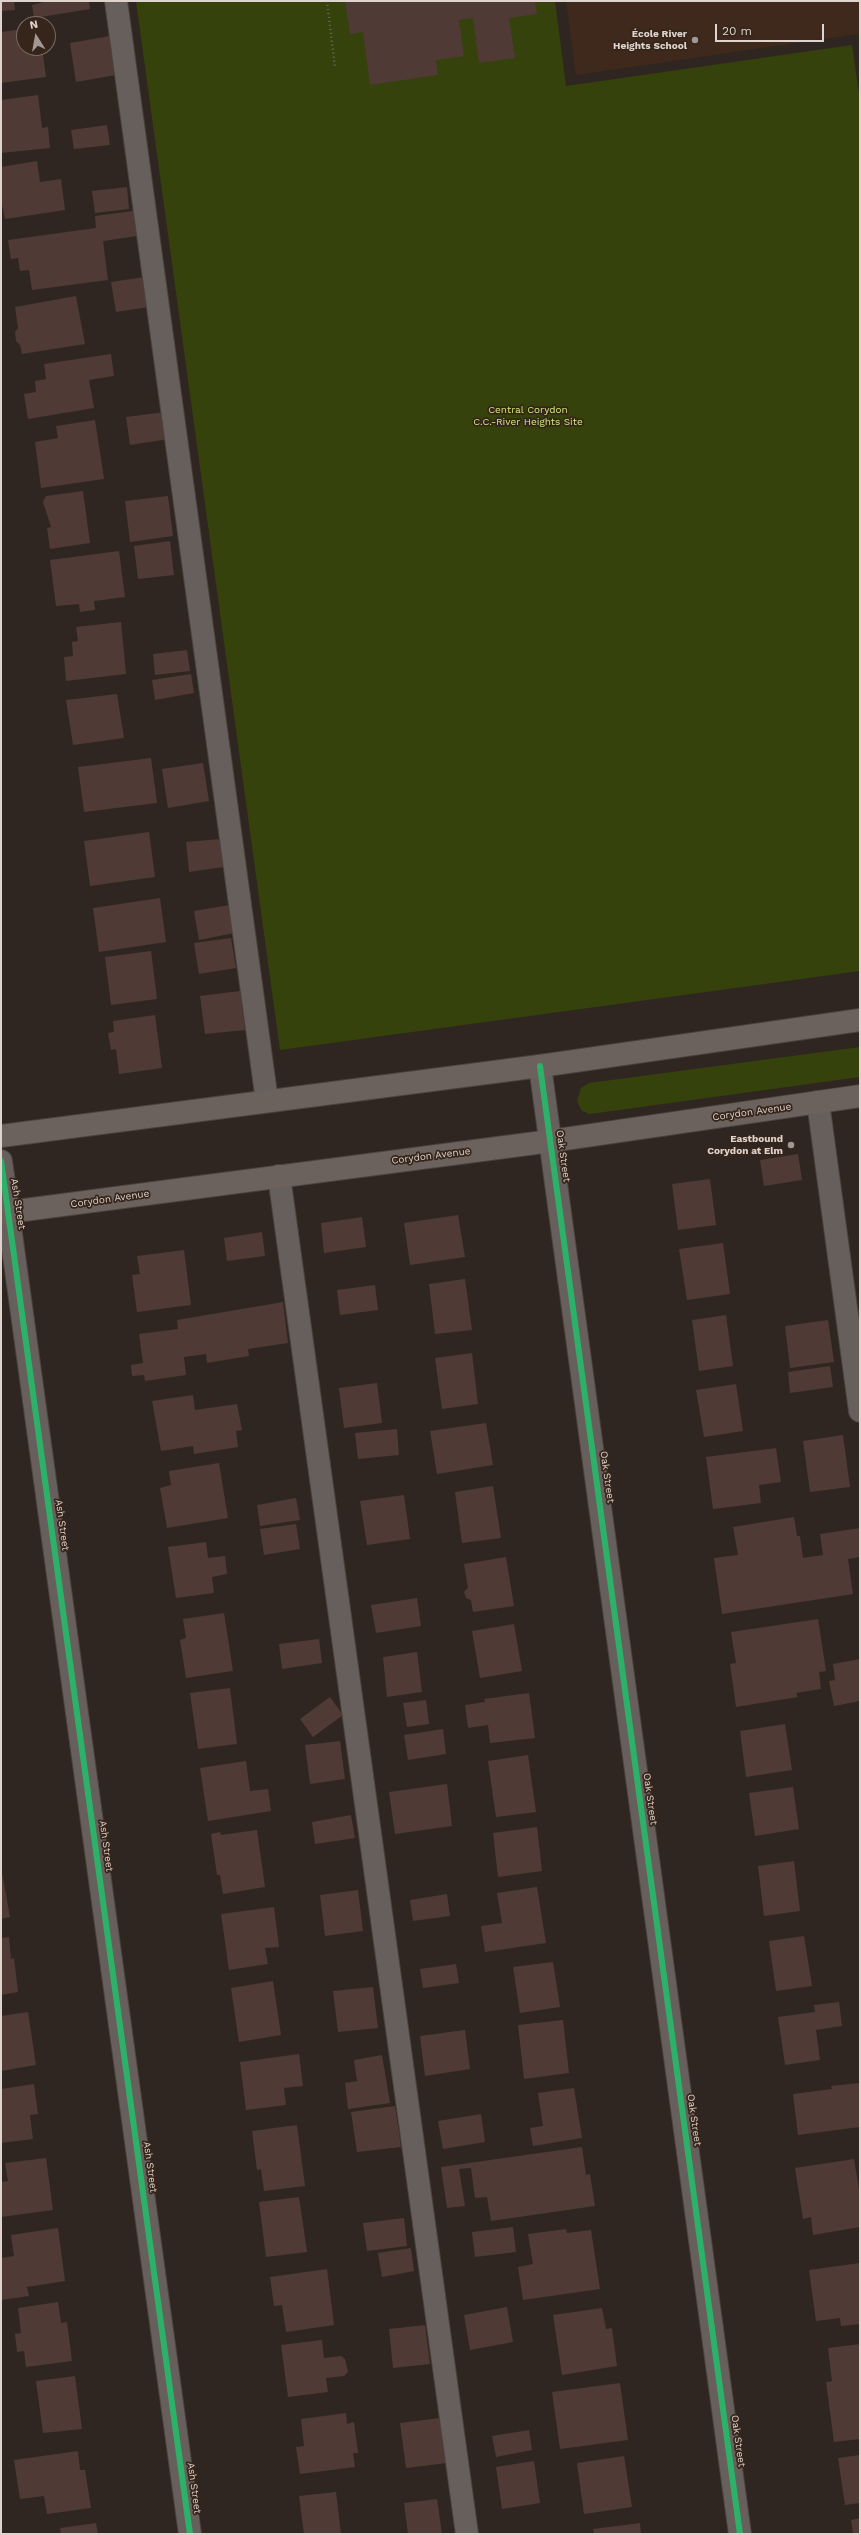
<!DOCTYPE html>
<meta charset="utf-8">
<style>
body{margin:0}
#map{position:relative;width:861px;height:2535px;overflow:hidden;background:#302621;font-family:"Work Sans",sans-serif}
canvas{display:block}
.frame{position:absolute;inset:0;border:2px solid #dfd4cd;pointer-events:none}
.north{position:absolute;left:16px;top:16px;width:40px;height:40px;box-sizing:border-box;background:#36251b;border:1px solid #7a6b62;border-radius:50%;rotate:349deg;font-size:11px;font-weight:700;line-height:16px;text-align:center;color:#dfd4cd}
.north::after{content:'';display:block;margin:auto;width:14px;height:18px;background:#a29791;clip-path:polygon(50% 0,100% 100%,50% 72%,0 100%)}
.scale{position:absolute;left:715px;top:24px;width:109px;height:18px;box-sizing:border-box;border:2px solid #dfd4cd;border-top:0;padding-left:5px;font-size:12px;line-height:14px;white-space:nowrap;color:#dfd4cd;-webkit-text-stroke:3px #36251b;paint-order:stroke}
</style>
<div id="map">
<canvas width="861" height="2535"></canvas>
<div class="frame"></div>
<div class="north">N</div>
<div class="scale">20 m</div>
</div>
<script>
const context = document.querySelector('canvas').getContext('2d');
context.lineJoin = 'round';
function fillPath(path, color) { context.fillStyle = color; context.fill(path, 'evenodd'); }
function strokePath(path, color, width, dash) { context.strokeStyle = color; context.lineWidth = width; context.lineCap = dash ? 'butt' : 'round'; context.setLineDash(dash || []); context.stroke(path); }
function label(font, color, halo, rows, align = 'center') {
  context.font = font + ' "Work Sans",sans-serif'; context.lineWidth = 3.5; context.setLineDash([]); context.textBaseline = 'middle'; context.strokeStyle = halo; context.fillStyle = color; for (const [text, x, y, turn = 0] of rows) {
    context.save(); context.translate(x, y); context.rotate((+turn || 0) * Math.PI / 180); context.textAlign = isNaN(turn) ? turn : align; if (halo) context.strokeText(text, 0, 0); context.fillText(text, 0, 0); context.restore();
  }
}
fillPath(new Path2D(`
 M 566,1 L 860,1 L 860,45 L 858,34 L 576,75 Z`), '#3e291c');
fillPath(new Path2D(`
 M 136,1 L 555,1 L 566,86 L 852,45 L 860,101 L 860,971 L 280,1050 Z
 M 860,1047 L 860,1077 L 590,1114 L 582,1111 L 577,1101 L 581,1088 L 589,1083 Z`), '#36420b');
fillPath(new Path2D(`
 M 1,1 L 14,1 L 15,10 L 1,11 Z
 M 48,1 L 89,1 L 90,9 L 34,18 L 32,5 Z
 M 345,1 L 535,1 L 537,14 L 509,18 L 515,58 L 479,63 L 473,18 L 459,20 L 464,56 L 436,60 L 438,75 L 370,85 L 363,32 L 350,34 Z
 M 24,29 L 24,48 L 42,48 L 46,77 L 1,83 L 1,32 Z
 M 110,36 L 116,75 L 76,82 L 70,43 Z
 M 38,95 L 42,128 L 48,127 L 50,148 L 1,153 L 1,100 Z
 M 107,125 L 110,145 L 74,149 L 71,130 Z
 M 37,161 L 40,182 L 61,179 L 65,210 L 5,219 L 1,200 L 1,167 Z
 M 127,187 L 129,209 L 95,213 L 92,191 Z
 M 133,211 L 137,236 L 103,241 L 108,280 L 32,290 L 29,270 L 20,271 L 18,258 L 11,259 L 8,240 L 96,228 L 95,216 Z
 M 144,277 L 149,307 L 116,312 L 111,282 Z
 M 76,296 L 85,344 L 22,354 L 20,345 L 16,341 L 15,332 L 18,328 L 15,307 Z
 M 111,354 L 114,376 L 89,380 L 94,408 L 28,419 L 24,394 L 36,392 L 35,381 L 46,379 L 44,364 Z
 M 165,412 L 169,439 L 130,445 L 126,417 Z
 M 95,420 L 104,479 L 41,488 L 35,442 L 58,438 L 56,426 Z
 M 83,491 L 90,543 L 50,549 L 47,528 L 51,527 L 43,502 L 46,496 Z
 M 168,496 L 173,536 L 130,542 L 125,501 Z
 M 170,541 L 174,575 L 138,579 L 134,546 Z
 M 119,551 L 125,597 L 94,601 L 95,610 L 80,612 L 79,604 L 56,606 L 50,560 Z
 M 121,622 L 126,674 L 66,681 L 64,657 L 73,656 L 72,642 L 78,641 L 76,627 Z
 M 187,650 L 190,671 L 155,675 L 153,654 Z
 M 191,674 L 194,693 L 155,700 L 152,680 Z
 M 117,694 L 124,738 L 73,745 L 66,700 Z
 M 151,758 L 157,803 L 84,812 L 78,767 Z
 M 203,763 L 209,801 L 168,808 L 162,769 Z
 M 149,832 L 155,877 L 90,886 L 84,841 Z
 M 220,839 L 224,867 L 189,872 L 186,842 Z
 M 160,898 L 166,942 L 99,952 L 93,908 Z
 M 229,905 L 234,933 L 199,940 L 194,911 Z
 M 231,938 L 236,968 L 199,974 L 194,943 Z
 M 151,951 L 157,999 L 111,1005 L 105,957 Z
 M 240,991 L 245,1030 L 205,1034 L 200,996 Z
 M 155,1015 L 162,1068 L 119,1074 L 116,1049 L 111,1050 L 108,1033 L 114,1032 L 113,1021 Z
 M 798,1154 L 802,1180 L 764,1186 L 760,1160 Z
 M 710,1179 L 716,1225 L 678,1230 L 672,1184 Z
 M 458,1215 L 465,1257 L 410,1265 L 404,1223 Z
 M 362,1217 L 366,1247 L 324,1253 L 321,1223 Z
 M 262,1232 L 265,1256 L 227,1261 L 224,1238 Z
 M 723,1243 L 730,1294 L 687,1300 L 679,1249 Z
 M 184,1250 L 191,1305 L 137,1312 L 132,1275 L 140,1274 L 137,1256 Z
 M 465,1279 L 472,1330 L 435,1334 L 429,1284 Z
 M 375,1285 L 378,1310 L 340,1315 L 337,1290 Z
 M 283,1302 L 288,1343 L 248,1349 L 249,1356 L 207,1363 L 206,1354 L 184,1357 L 186,1375 L 145,1381 L 144,1375 L 132,1376 L 131,1365 L 143,1363 L 139,1334 L 178,1329 L 177,1320 Z
 M 726,1315 L 733,1366 L 699,1371 L 692,1320 Z
 M 828,1320 L 834,1362 L 790,1368 L 785,1326 Z
 M 472,1353 L 478,1404 L 442,1409 L 435,1358 Z
 M 830,1366 L 833,1387 L 790,1393 L 788,1372 Z
 M 377,1383 L 382,1423 L 344,1428 L 339,1388 Z
 M 736,1384 L 743,1431 L 704,1437 L 696,1390 Z
 M 193,1395 L 195,1410 L 237,1404 L 242,1430 L 236,1431 L 238,1447 L 194,1454 L 193,1446 L 161,1451 L 152,1401 Z
 M 486,1423 L 493,1465 L 437,1474 L 430,1431 Z
 M 397,1429 L 399,1455 L 358,1459 L 355,1433 Z
 M 843,1435 L 850,1487 L 810,1492 L 803,1441 Z
 M 776,1448 L 781,1482 L 759,1485 L 761,1503 L 713,1509 L 706,1457 Z
 M 219,1463 L 228,1518 L 167,1528 L 160,1488 L 171,1485 L 169,1471 Z
 M 493,1486 L 501,1538 L 462,1543 L 455,1492 Z
 M 404,1495 L 410,1539 L 367,1545 L 360,1501 Z
 M 296,1498 L 300,1520 L 260,1526 L 257,1505 Z
 M 794,1517 L 797,1536 L 800,1536 L 803,1558 L 823,1555 L 820,1534 L 860,1528 L 860,1557 L 848,1559 L 853,1594 L 722,1614 L 714,1558 L 738,1555 L 733,1527 Z
 M 296,1524 L 300,1549 L 264,1555 L 260,1529 Z
 M 206,1542 L 208,1558 L 225,1556 L 227,1574 L 212,1577 L 214,1593 L 176,1598 L 168,1547 Z
 M 506,1557 L 514,1606 L 473,1612 L 471,1600 L 466,1598 L 464,1592 L 468,1588 L 464,1564 Z
 M 417,1598 L 421,1626 L 376,1633 L 371,1605 Z
 M 224,1613 L 233,1671 L 186,1678 L 180,1640 L 186,1638 L 183,1619 Z
 M 818,1619 L 826,1671 L 819,1672 L 821,1689 L 796,1693 L 798,1697 L 736,1707 L 730,1664 L 736,1663 L 731,1632 Z
 M 514,1624 L 522,1671 L 480,1678 L 472,1631 Z
 M 319,1639 L 322,1663 L 282,1669 L 279,1644 Z
 M 417,1652 L 422,1692 L 387,1697 L 383,1657 Z
 M 860,1659 L 860,1701 L 834,1706 L 829,1681 L 835,1680 L 833,1664 Z
 M 230,1688 L 237,1744 L 198,1749 L 190,1693 Z
 M 529,1693 L 535,1738 L 490,1743 L 488,1725 L 468,1728 L 465,1705 L 485,1702 L 484,1699 Z
 M 330,1697 L 343,1715 L 313,1737 L 300,1719 Z
 M 426,1700 L 429,1724 L 407,1727 L 403,1703 Z
 M 785,1724 L 792,1770 L 746,1777 L 740,1731 Z
 M 443,1729 L 446,1754 L 408,1760 L 404,1735 Z
 M 340,1741 L 345,1779 L 310,1784 L 305,1745 Z
 M 528,1755 L 536,1812 L 496,1817 L 488,1761 Z
 M 246,1761 L 250,1791 L 268,1789 L 271,1811 L 208,1821 L 200,1768 Z
 M 447,1784 L 452,1826 L 395,1834 L 389,1792 Z
 M 793,1787 L 799,1829 L 755,1836 L 749,1793 Z
 M 351,1815 L 355,1838 L 315,1844 L 312,1822 Z
 M 537,1827 L 542,1871 L 498,1877 L 493,1833 Z
 M 257,1830 L 265,1887 L 223,1894 L 220,1875 L 217,1875 L 211,1834 L 220,1832 L 221,1835 Z
 M 794,1861 L 800,1911 L 764,1916 L 758,1866 Z
 M 1,1867 L 10,1917 L 1,1919 Z
 M 537,1887 L 546,1943 L 485,1952 L 481,1926 L 502,1923 L 497,1893 Z
 M 358,1890 L 363,1931 L 325,1936 L 320,1895 Z
 M 447,1894 L 450,1916 L 413,1921 L 410,1900 Z
 M 274,1907 L 279,1947 L 265,1948 L 268,1964 L 229,1970 L 221,1914 Z
 M 804,1936 L 812,1986 L 776,1991 L 769,1941 Z
 M 9,1937 L 11,1959 L 14,1958 L 18,1992 L 1,1995 L 1,1938 Z
 M 553,1962 L 560,2007 L 520,2013 L 513,1967 Z
 M 456,1964 L 459,1983 L 423,1988 L 420,1969 Z
 M 273,1981 L 281,2035 L 239,2042 L 231,1988 Z
 M 373,1987 L 378,2028 L 338,2032 L 333,1991 Z
 M 839,2002 L 842,2026 L 816,2030 L 820,2060 L 785,2065 L 778,2017 L 815,2012 L 814,2005 Z
 M 28,2012 L 36,2065 L 1,2071 L 1,2016 Z
 M 563,2020 L 569,2073 L 524,2079 L 518,2025 Z
 M 465,2030 L 470,2069 L 425,2076 L 420,2036 Z
 M 299,2054 L 303,2086 L 284,2088 L 286,2105 L 246,2110 L 240,2062 Z
 M 382,2055 L 390,2103 L 348,2109 L 345,2083 L 357,2081 L 354,2060 Z
 M 860,2083 L 860,2127 L 798,2135 L 793,2094 L 832,2089 L 831,2086 Z
 M 34,2084 L 38,2114 L 30,2115 L 33,2139 L 1,2143 L 1,2089 Z
 M 574,2088 L 582,2138 L 533,2146 L 530,2128 L 543,2126 L 538,2093 Z
 M 395,2106 L 401,2147 L 357,2152 L 351,2112 Z
 M 481,2114 L 485,2142 L 443,2149 L 438,2121 Z
 M 297,2125 L 305,2186 L 264,2191 L 261,2169 L 257,2170 L 252,2131 Z
 M 582,2147 L 586,2175 L 590,2174 L 595,2206 L 491,2221 L 487,2197 L 475,2198 L 471,2168 L 459,2169 L 465,2206 L 447,2208 L 441,2167 Z
 M 46,2158 L 53,2210 L 1,2217 L 1,2182 L 8,2181 L 5,2163 Z
 M 854,2159 L 860,2195 L 860,2227 L 813,2235 L 811,2217 L 803,2219 L 795,2168 Z
 M 299,2197 L 307,2252 L 266,2257 L 259,2202 Z
 M 404,2218 L 407,2246 L 367,2251 L 363,2223 Z
 M 513,2227 L 516,2252 L 475,2257 L 472,2232 Z
 M 58,2228 L 65,2281 L 27,2287 L 29,2296 L 1,2300 L 1,2258 L 14,2256 L 11,2235 Z
 M 566,2229 L 567,2233 L 591,2230 L 600,2289 L 523,2300 L 518,2267 L 533,2264 L 528,2234 Z
 M 411,2248 L 414,2271 L 382,2277 L 378,2253 Z
 M 860,2263 L 860,2324 L 841,2326 L 840,2318 L 816,2321 L 809,2270 Z
 M 327,2269 L 334,2325 L 286,2332 L 282,2305 L 274,2306 L 270,2277 Z
 M 58,2302 L 61,2323 L 67,2322 L 72,2361 L 26,2367 L 24,2351 L 17,2352 L 15,2334 L 21,2333 L 18,2308 Z
 M 507,2307 L 513,2342 L 470,2350 L 464,2315 Z
 M 602,2308 L 606,2329 L 612,2328 L 617,2366 L 562,2375 L 553,2315 Z
 M 425,2325 L 430,2364 L 393,2368 L 389,2329 Z
 M 322,2340 L 324,2358 L 341,2356 L 345,2359 L 348,2372 L 344,2376 L 326,2378 L 328,2392 L 288,2397 L 281,2345 Z
 M 860,2344 L 860,2439 L 834,2442 L 826,2382 L 832,2381 L 828,2348 Z
 M 75,2376 L 82,2429 L 43,2433 L 36,2381 Z
 M 620,2383 L 628,2440 L 560,2449 L 552,2392 Z
 M 346,2413 L 347,2424 L 354,2422 L 358,2453 L 353,2453 L 355,2467 L 300,2474 L 296,2447 L 304,2446 L 301,2419 Z
 M 440,2418 L 447,2463 L 406,2468 L 400,2423 Z
 M 529,2430 L 532,2450 L 496,2457 L 492,2436 Z
 M 78,2451 L 80,2470 L 85,2470 L 91,2508 L 47,2514 L 44,2496 L 20,2499 L 14,2460 Z
 M 860,2455 L 860,2503 L 845,2505 L 838,2458 Z
 M 624,2456 L 632,2507 L 584,2514 L 577,2463 Z
 M 534,2461 L 540,2503 L 502,2509 L 496,2467 Z
 M 336,2492 L 341,2534 L 304,2534 L 299,2496 Z
 M 437,2499 L 442,2534 L 408,2534 L 404,2503 Z
 M 860,2518 L 860,2534 L 853,2534 L 851,2520 Z
 M 96,2523 L 98,2534 L 61,2534 L 60,2528 Z
 M 640,2523 L 641,2534 L 594,2534 L 593,2529 Z`), '#4f3a36');
const minor = new Path2D(`
 M 116,1 L 267,1101
 M 540,1066 L 740,2534
 M 818,1102 L 860,1411
 M 1,1161 L 190,2534
 M 279,1176 L 467,2534`);
const major = new Path2D(`
 M 1,1136 L 540,1066 L 860,1020
 M 1,1213 L 551,1141 L 860,1096`);
strokePath(minor, '#4b433e', 24);
strokePath(major, '#4b433e', 24);
strokePath(new Path2D(`
 M 327,1 L 335,67`), '#6c6460', 2.5, [1, 3]);
strokePath(minor, '#675f5b', 22);
strokePath(major, '#6c625d', 22);
strokePath(new Path2D(`
 M 540,1066 L 740,2534
 M 1,1161 L 190,2534`), '#2db169', 6);
for (const [x, y, r, color] of [
 [695,40,4,"#a29791"],
 [791,1145,4,"#a29791"]
]) { const dot = new Path2D(); dot.arc(x, y, r, 0, 2 * Math.PI); context.fillStyle = color; context.fill(dot); strokePath(dot, '#36251b', 1.5); }
label('bold 10px', '#dfd4cd', '#36251b', [
 ["École River",687,34],
 ["Heights School",687,46],
 ["Eastbound",783,1139],
 ["Corydon at Elm",783,1151]
], 'right');
label('10px', '#cbec79', '#36251b', [
 ["Central Corydon",528,410],
 ["C.C.-River Heights Site",528,422]
]);
label('10px', '#dfd4cd', '#36251b', [
 ["Corydon Avenue",752,1112,-8],
 ["Corydon Avenue",431,1156,-7],
 ["Oak Street",563,1156,82],
 ["Corydon Avenue",110,1199,-8],
 ["Ash Street",18,1204,81],
 ["Oak Street",607,1477,82],
 ["Ash Street",62,1525,82],
 ["Oak Street",650,1799,82],
 ["Ash Street",106,1846,82],
 ["Oak Street",694,2120,82],
 ["Ash Street",150,2167,82],
 ["Oak Street",738,2441,82],
 ["Ash Street",194,2488,82]
]);
</script>
